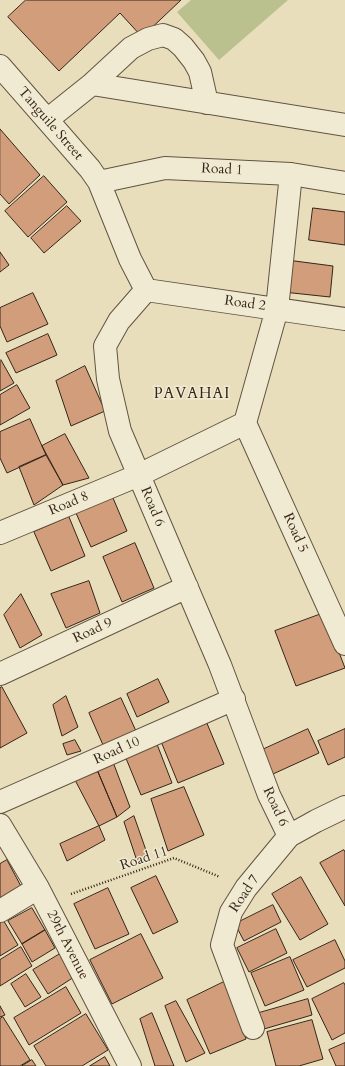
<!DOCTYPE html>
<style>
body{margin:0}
canvas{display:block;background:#e8debc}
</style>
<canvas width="345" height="1066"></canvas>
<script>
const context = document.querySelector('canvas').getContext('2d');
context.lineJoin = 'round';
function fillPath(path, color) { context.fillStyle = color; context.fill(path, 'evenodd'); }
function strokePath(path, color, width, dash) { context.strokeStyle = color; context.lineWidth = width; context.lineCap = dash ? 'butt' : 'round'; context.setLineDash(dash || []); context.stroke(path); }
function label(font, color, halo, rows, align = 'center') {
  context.font = font + ' Cardo,serif'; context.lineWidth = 3; context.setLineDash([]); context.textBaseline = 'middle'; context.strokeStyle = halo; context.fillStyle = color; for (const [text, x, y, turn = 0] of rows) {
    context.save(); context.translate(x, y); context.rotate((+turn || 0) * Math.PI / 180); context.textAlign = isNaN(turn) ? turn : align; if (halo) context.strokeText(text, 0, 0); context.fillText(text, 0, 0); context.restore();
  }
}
fillPath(new Path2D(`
 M 191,0 L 288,0 L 219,60 L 177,12 Z`), '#bac08e');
const building = new Path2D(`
 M 26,0 L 181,0 L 142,37 L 120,13 L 59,71 L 8,17 Z
 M 0,129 L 40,175 L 9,204 L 0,194 Z
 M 44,176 L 67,202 L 28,237 L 5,211 Z
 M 67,206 L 81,221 L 44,253 L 31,238 Z
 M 313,208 L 345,212 L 345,245 L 309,240 Z
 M 0,252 L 9,265 L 0,272 Z
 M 287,260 L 333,266 L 330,297 L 283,292 Z
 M 33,293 L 48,324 L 7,342 L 0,326 L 0,308 Z
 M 48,334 L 57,355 L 16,373 L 6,353 Z
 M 1,360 L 14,383 L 0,391 L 0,361 Z
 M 85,366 L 105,411 L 71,426 L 56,381 Z
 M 17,385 L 30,408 L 0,425 L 0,395 Z
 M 30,419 L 46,455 L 7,473 L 0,458 L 0,432 Z
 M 65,434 L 89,478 L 63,485 L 42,446 Z
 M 46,455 L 63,485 L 34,505 L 19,467 Z
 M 113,498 L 127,531 L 91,547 L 76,513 Z
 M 69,517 L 85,556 L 51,571 L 34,532 Z
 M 135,543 L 154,588 L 122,602 L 103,557 Z
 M 89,581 L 100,613 L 66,628 L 51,594 Z
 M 21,594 L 42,635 L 20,648 L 4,615 Z
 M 324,613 L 345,668 L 296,686 L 275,631 Z
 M 158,679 L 169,702 L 137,717 L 127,694 Z
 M 2,687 L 27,733 L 0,748 L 0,688 Z
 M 66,696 L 78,727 L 62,736 L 53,705 Z
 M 121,698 L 136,731 L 103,745 L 89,713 Z
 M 206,721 L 224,764 L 178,783 L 160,739 Z
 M 308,729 L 319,753 L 273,774 L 262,750 Z
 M 345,729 L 345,757 L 328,765 L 318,741 Z
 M 155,739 L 172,783 L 141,795 L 123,751 Z
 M 75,740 L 81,751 L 67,755 L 63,744 Z
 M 113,762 L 130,807 L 117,817 L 98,772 Z
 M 98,772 L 117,817 L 99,826 L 75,780 Z
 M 184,787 L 204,835 L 168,851 L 151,799 Z
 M 134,816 L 148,856 L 137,861 L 124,822 Z
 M 99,826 L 105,840 L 67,861 L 60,844 Z
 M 344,850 L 345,852 L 345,906 L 320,863 Z
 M 7,860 L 23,890 L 0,903 L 0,864 Z
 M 156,876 L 178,922 L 153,934 L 131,888 Z
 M 301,877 L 328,924 L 300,940 L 272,894 Z
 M 108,888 L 129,934 L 95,949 L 74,904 Z
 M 273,905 L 281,922 L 244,941 L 235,924 Z
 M 32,908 L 45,930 L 22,944 L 8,921 Z
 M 2,918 L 18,945 L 0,956 L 0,919 Z
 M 276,929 L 287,953 L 249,972 L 237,948 Z
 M 45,930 L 55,948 L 32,962 L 22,944 Z
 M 141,934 L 163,978 L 112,1004 L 90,960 Z
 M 335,940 L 345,961 L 345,968 L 307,987 L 293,960 Z
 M 21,947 L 32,966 L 0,986 L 0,960 Z
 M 60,954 L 74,977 L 48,994 L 33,970 Z
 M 290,957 L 304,990 L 265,1006 L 251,973 Z
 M 26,974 L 41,997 L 25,1007 L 11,984 Z
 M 230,979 L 246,1039 L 210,1054 L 187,1000 Z
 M 344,983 L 345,985 L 345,1033 L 332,1040 L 312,999 Z
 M 66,987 L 81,1013 L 29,1045 L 14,1018 Z
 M 308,999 L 312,1015 L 264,1029 L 259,1013 Z
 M 176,1001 L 205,1053 L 186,1062 L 165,1006 Z
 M 0,1006 L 5,1015 L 0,1017 Z
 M 152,1013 L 174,1066 L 155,1066 L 140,1019 Z
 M 86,1014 L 108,1050 L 82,1066 L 46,1066 L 34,1046 Z
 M 3,1017 L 30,1060 L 20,1066 L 0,1066 L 0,1019 Z
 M 312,1020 L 323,1059 L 299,1066 L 276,1066 L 267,1032 Z
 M 345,1043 L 345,1066 L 336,1066 L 329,1050 Z
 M 105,1057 L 110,1066 L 90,1066 Z
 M 32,1060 L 36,1066 L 22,1066 Z`);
fillPath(building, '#d19d7b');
strokePath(building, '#362518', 1);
const minor = new Path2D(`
 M 0,66 L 90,169 L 99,182 L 130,259 L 146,290 L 119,321 L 105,346 L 108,379 L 120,431 L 220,665 L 269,795 L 289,836
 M 92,84 L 131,48 L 148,39 L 163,35 L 174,39 L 183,47 L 194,61 L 200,72 L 207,103
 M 47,120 L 92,84 L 345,125
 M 99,182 L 165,168 L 291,174 L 345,183
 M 146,290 L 345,319
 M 245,423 L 345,644
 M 0,533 L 139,475 L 245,423 L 277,309 L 291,174
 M 0,674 L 187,587
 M 0,802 L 234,699
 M 0,825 L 38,888 L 130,1066
 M 0,911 L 38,888
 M 253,1028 L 222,945 L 231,912 L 246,888 L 289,836 L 316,821 L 345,807`);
strokePath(minor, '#625341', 24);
strokePath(new Path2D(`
 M 71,894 L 174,858 L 220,877`), '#362518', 2.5, [1, 2]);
strokePath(minor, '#f0ead3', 22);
label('14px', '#362518', '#f0ead3', [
 ["Tanguile Street",50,124,49],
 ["Road 1",222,170,3],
 ["Road 2",245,304,8],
 ["Road 8",69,504,-23],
 ["Road 6",152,507,67],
 ["Road 5",295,533,66],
 ["Road 9",93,631,-25],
 ["Road 10",117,751,-24],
 ["Road 6",275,807,65],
 ["Road 11",144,859,-18],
 ["Road 7",245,894,-56],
 ["29th Avenue",67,945,63]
]);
context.letterSpacing = '1px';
label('15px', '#362518', '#f0ead3', [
 ["PAVAHAI",192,395]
]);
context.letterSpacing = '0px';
</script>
